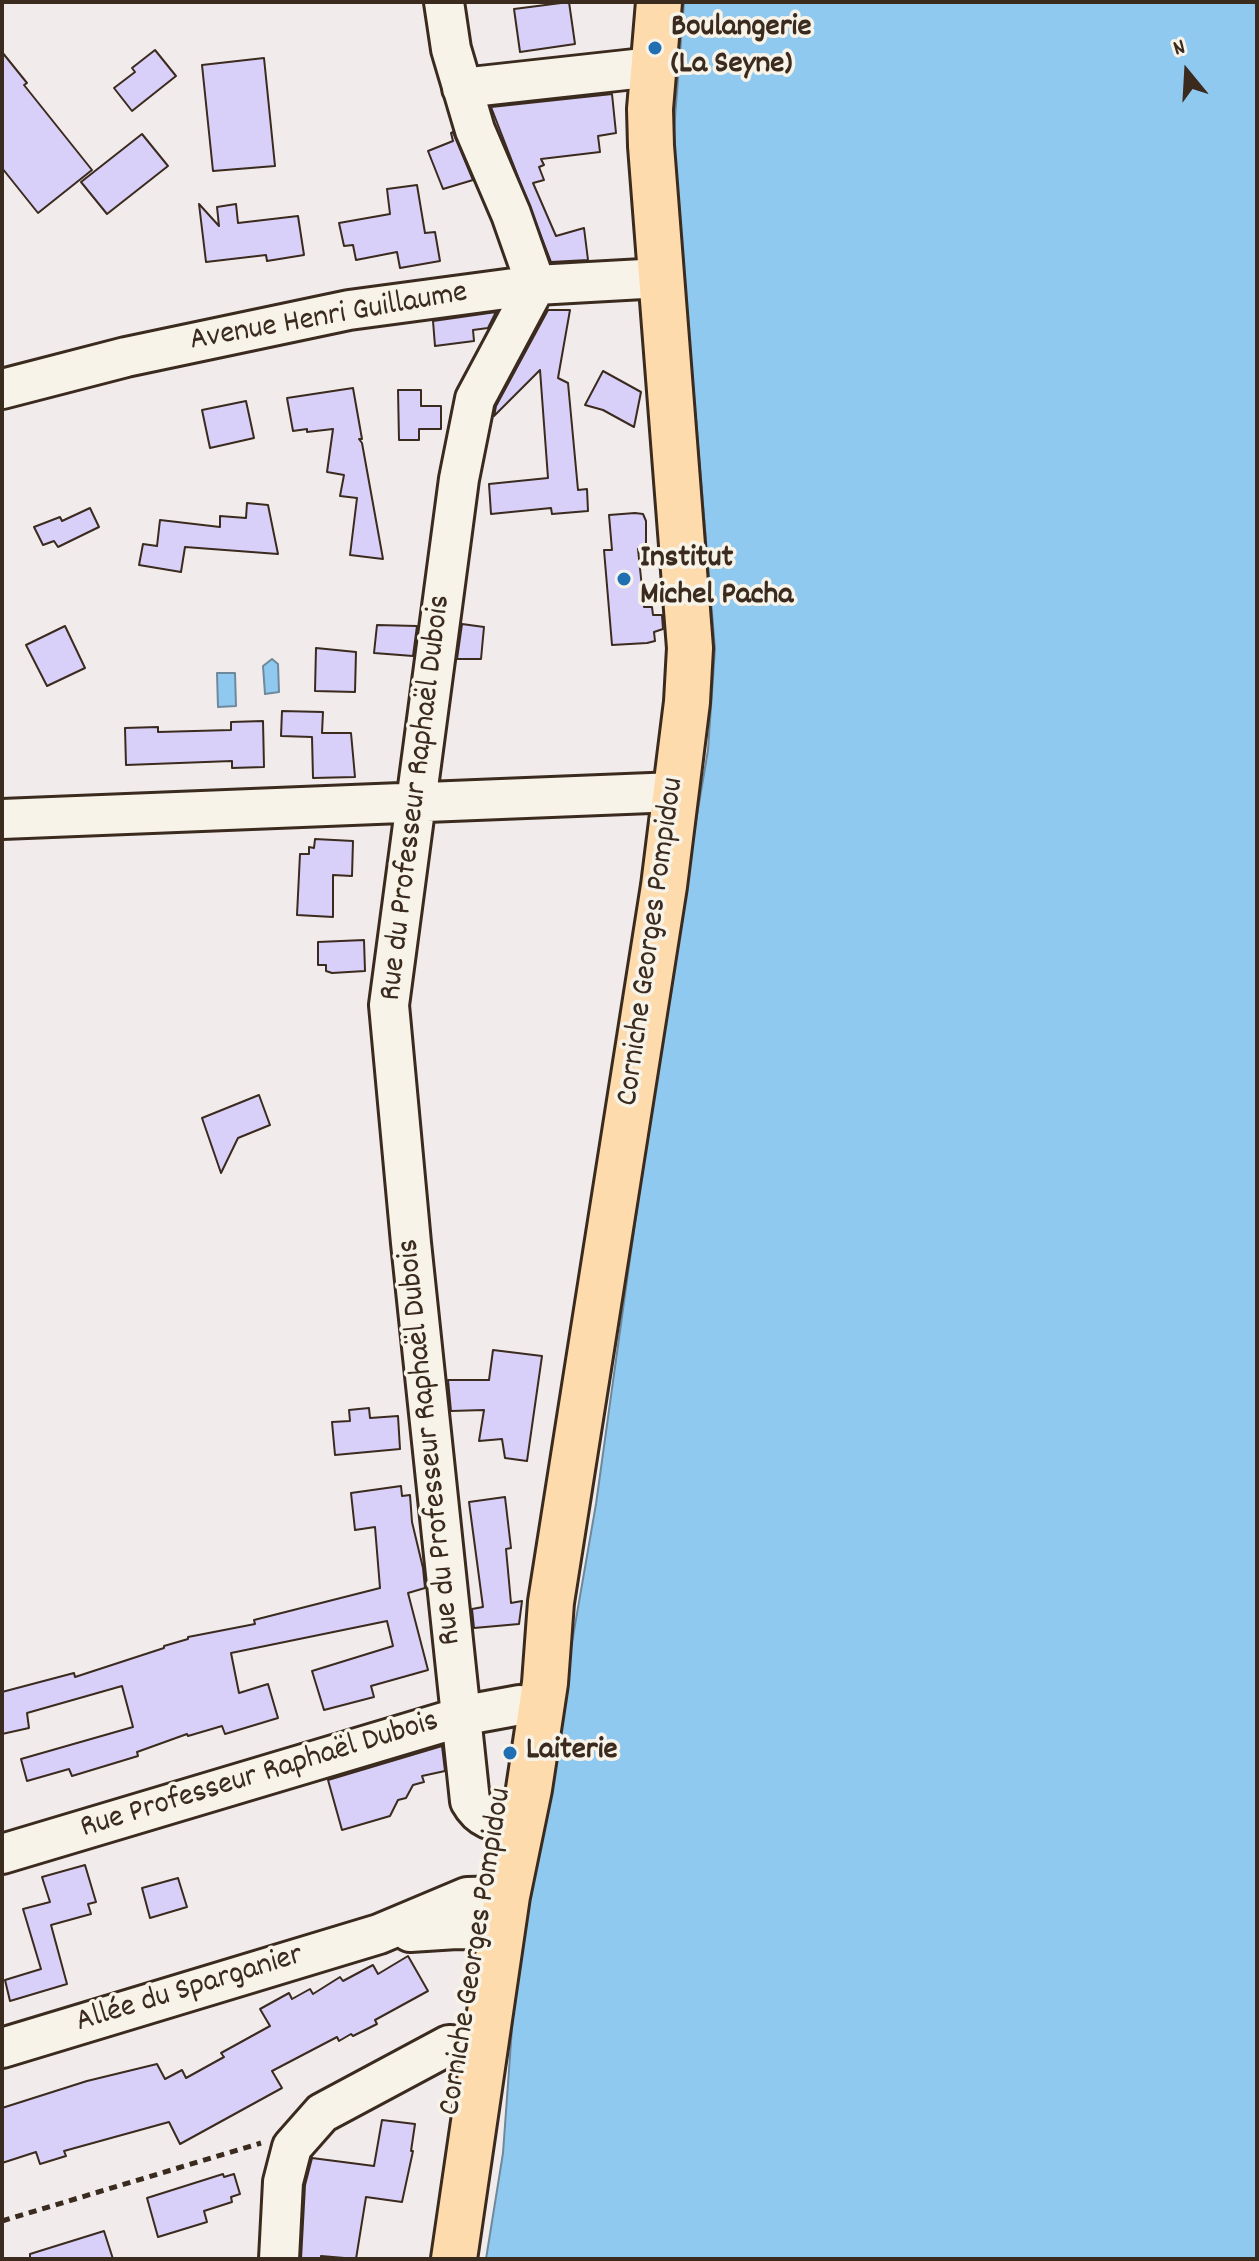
<!DOCTYPE html>
<meta charset="utf-8">
<style>
body{margin:0}
#map{position:relative;width:1259px;height:2261px;overflow:hidden;background:#f1eceb;font-family:Dekko,sans-serif}
canvas{display:block}
.frame{position:absolute;inset:0;border:4px solid #3b2a1e;pointer-events:none}
.north{position:absolute;left:1147px;top:32px;width:80px;height:80px;-webkit-text-stroke:6px #f7f3e8;paint-order:stroke;rotate:342deg;font-size:22px;font-weight:700;line-height:32px;text-align:center;color:#3b2a1e}
.north::after{content:'';display:block;margin:auto;width:28px;height:36px;background:#3b2a1e;clip-path:polygon(50% 0,100% 100%,50% 72%,0 100%)}
</style>
<div id="map">
<canvas width="1259" height="2261"></canvas>
<div class="frame"></div>
<div class="north">N</div>
</div>
<script>
const context = document.querySelector('canvas').getContext('2d');
context.lineJoin = 'round';
function fillPath(path, color) { context.fillStyle = color; context.fill(path, 'evenodd'); }
function strokePath(path, color, width, dash) { context.strokeStyle = color; context.lineWidth = width; context.lineCap = dash ? 'butt' : 'round'; context.setLineDash(dash || []); context.stroke(path); }
function label(font, color, halo, rows, align = 'center') {
  context.font = font + ' Dekko,sans-serif'; context.lineWidth = 7; context.setLineDash([]); context.textBaseline = 'middle'; context.strokeStyle = halo; context.fillStyle = color; for (const [text, x, y, turn = 0] of rows) {
    context.save(); context.translate(x, y); context.rotate((+turn || 0) * Math.PI / 180); context.textAlign = isNaN(turn) ? turn : align; if (halo) context.strokeText(text, 0, 0); context.fillText(text, 0, 0); context.restore();
  }
}
const water = new Path2D(`
 M 684,2 L 1257,2 L 1257,2259 L 486,2259 L 503,2153 L 517,1959 L 596,1504 L 666,999 L 708,750 L 715,649 L 673,143 Z
 M 272,659 L 278,664 L 279,692 L 265,694 L 263,666 Z
 M 217,673 L 235,673 L 236,706 L 218,707 Z`);
fillPath(water, '#90c9ef');
strokePath(water, '#6e899b', 2);
const building = new Path2D(`
 M 569,2 L 575,44 L 520,52 L 514,9 Z
 M 155,50 L 176,76 L 132,111 L 114,88 L 135,72 L 132,68 Z
 M 2,52 L 27,83 L 24,85 L 92,170 L 38,213 L 2,168 Z
 M 264,58 L 275,166 L 213,171 L 202,65 Z
 M 612,94 L 616,133 L 598,136 L 600,152 L 541,159 L 544,165 L 539,167 L 544,180 L 533,183 L 556,236 L 584,228 L 588,260 L 551,262 L 491,107 Z
 M 453,132 L 473,180 L 443,189 L 428,151 L 453,141 L 451,133 Z
 M 142,134 L 168,166 L 107,214 L 81,182 Z
 M 417,185 L 425,233 L 435,232 L 440,261 L 400,268 L 397,252 L 356,260 L 353,245 L 344,246 L 339,223 L 390,214 L 387,189 Z
 M 199,204 L 219,226 L 217,207 L 236,204 L 238,223 L 298,216 L 304,255 L 267,261 L 266,255 L 206,262 Z
 M 548,310 L 570,310 L 558,378 L 568,383 L 578,490 L 587,489 L 588,511 L 552,514 L 551,508 L 491,514 L 489,484 L 548,478 L 540,370 L 494,416 L 496,406 Z
 M 496,312 L 488,328 L 473,330 L 474,341 L 435,346 L 433,321 Z
 M 603,371 L 641,392 L 634,427 L 603,410 L 585,405 Z
 M 353,388 L 362,439 L 359,439 L 362,443 L 383,559 L 350,555 L 357,498 L 340,496 L 344,475 L 327,472 L 333,429 L 307,432 L 307,429 L 293,431 L 287,398 Z
 M 398,390 L 421,390 L 421,406 L 441,406 L 441,429 L 419,429 L 419,440 L 399,440 Z
 M 246,401 L 254,438 L 210,448 L 202,410 Z
 M 247,503 L 268,505 L 278,554 L 185,547 L 181,572 L 139,565 L 143,544 L 157,546 L 160,520 L 220,527 L 220,516 L 246,518 Z
 M 90,508 L 99,527 L 58,547 L 54,541 L 43,545 L 34,527 L 60,517 L 62,521 Z
 M 635,513 L 643,514 L 646,521 L 646,548 L 638,549 L 644,607 L 652,607 L 653,615 L 662,615 L 663,629 L 654,632 L 655,641 L 647,643 L 612,645 L 604,550 L 612,550 L 609,515 Z
 M 462,624 L 484,627 L 481,659 L 457,659 Z
 M 377,625 L 417,626 L 413,656 L 374,653 Z
 M 65,626 L 85,668 L 47,686 L 26,645 Z
 M 316,648 L 356,652 L 355,692 L 315,691 Z
 M 282,711 L 323,712 L 322,733 L 351,733 L 355,777 L 313,778 L 312,737 L 281,736 Z
 M 263,721 L 264,767 L 232,768 L 232,761 L 126,765 L 125,728 L 158,727 L 158,732 L 231,730 L 231,722 Z
 M 315,839 L 353,841 L 352,876 L 333,875 L 333,917 L 297,915 L 300,854 L 309,854 L 309,847 L 314,848 Z
 M 364,940 L 365,971 L 332,973 L 326,971 L 326,965 L 318,965 L 318,942 Z
 M 259,1095 L 270,1125 L 238,1138 L 221,1173 L 202,1118 Z
 M 493,1350 L 542,1356 L 527,1461 L 505,1458 L 502,1439 L 479,1441 L 484,1410 L 451,1411 L 448,1380 L 489,1380 Z
 M 369,1408 L 370,1418 L 398,1416 L 400,1449 L 335,1455 L 332,1422 L 350,1421 L 349,1410 Z
 M 401,1486 L 402,1496 L 410,1495 L 412,1522 L 423,1568 L 425,1588 L 408,1593 L 428,1670 L 371,1686 L 374,1697 L 324,1710 L 312,1671 L 393,1646 L 387,1621 L 231,1653 L 239,1693 L 268,1684 L 278,1718 L 225,1734 L 222,1726 L 188,1736 L 187,1734 L 137,1752 L 138,1756 L 72,1776 L 69,1769 L 27,1781 L 21,1759 L 133,1727 L 122,1686 L 27,1713 L 29,1728 L 2,1734 L 2,1692 L 74,1673 L 75,1677 L 164,1648 L 164,1646 L 188,1639 L 188,1637 L 255,1624 L 254,1620 L 380,1588 L 375,1527 L 355,1530 L 351,1493 Z
 M 505,1497 L 511,1548 L 506,1549 L 511,1603 L 522,1601 L 519,1624 L 474,1628 L 472,1609 L 483,1607 L 469,1502 Z
 M 442,1746 L 445,1771 L 422,1776 L 424,1782 L 413,1785 L 406,1798 L 398,1800 L 390,1816 L 342,1830 L 328,1780 Z
 M 85,1865 L 96,1902 L 88,1904 L 91,1914 L 51,1925 L 67,1984 L 10,2001 L 5,1980 L 41,1969 L 23,1909 L 50,1902 L 42,1877 Z
 M 178,1878 L 187,1907 L 150,1918 L 142,1888 Z
 M 408,1956 L 428,1991 L 375,2020 L 377,2024 L 353,2036 L 351,2034 L 339,2041 L 337,2037 L 272,2071 L 282,2088 L 180,2144 L 169,2122 L 64,2151 L 66,2156 L 40,2164 L 36,2152 L 2,2163 L 2,2108 L 87,2081 L 157,2064 L 165,2079 L 182,2070 L 186,2078 L 224,2057 L 221,2053 L 270,2026 L 260,2009 L 289,1993 L 292,1999 L 310,1989 L 313,1994 L 340,1977 L 343,1981 L 373,1965 L 378,1974 Z
 M 382,2120 L 415,2124 L 411,2151 L 413,2151 L 402,2202 L 366,2197 L 356,2259 L 321,2256 L 321,2259 L 301,2259 L 305,2185 L 312,2158 L 374,2166 Z
 M 223,2174 L 224,2177 L 234,2174 L 240,2194 L 231,2197 L 232,2202 L 204,2211 L 207,2222 L 158,2237 L 147,2198 Z
 M 104,2231 L 113,2259 L 30,2259 L 30,2254 Z`);
fillPath(building, '#d8d0f8');
strokePath(building, '#3b2a1e', 2);
const minor = new Path2D(`
 M 444,2 L 451,49 L 475,130 L 511,214 L 536,285 L 475,399 L 459,479 L 389,1005 L 411,1243 L 470,1801 C 482,1823 499,1822 522,1826
 M 462,88 L 653,67
 M 2,389 L 126,357 L 349,310 L 536,285 L 661,278
 M 2,819 L 676,792
 M 2,1854 L 471,1714 L 520,1705
 M 410,1932 L 457,1929 L 502,1930
 M 2,2048 L 379,1934 L 467,1897 L 507,1896
 M 279,2259 L 283,2182 L 292,2147 L 322,2113 L 449,2045 L 485,2048`);
const major = new Path2D(`
 M 454,2259 L 507,1896 L 529,1789 L 545,1683 L 551,1602 L 664,886 L 687,702 L 690,648 L 651,146 L 650,109 L 659,2`);
strokePath(minor, '#3b2a1e', 44);
strokePath(major, '#3b2a1e', 50);
strokePath(new Path2D(`
 M 2,2221 L 261,2143`), '#3b2a1e', 5, [8, 6]);
strokePath(minor, '#f7f3e8', 38);
strokePath(major, '#fedbac', 44);
for (const [x, y, r, color] of [
 [655,48,8,"#1f6fb2"],
 [624,579,8,"#1f6fb2"],
 [510,1753,8,"#1f6fb2"]
]) { const dot = new Path2D(); dot.arc(x, y, r, 0, 2 * Math.PI); context.fillStyle = color; context.fill(dot); strokePath(dot, '#f7f3e8', 3); }
label('bold 32px', '#3b2a1e', '#f7f3e8', [
 ["Boulangerie",671,30],
 ["(La Seyne)",671,67],
 ["Institut",640,561],
 ["Michel Pacha",640,598],
 ["Laiterie",526,1753]
], 'left');
label('32px', '#3b2a1e', '#f7f3e8', [
 ["Avenue Henri Guillaume",329,319,-10],
 ["Rue du Professeur Raphaël Dubois",418,798,-83],
 ["Corniche Georges Pompidou",653,942,-82],
 ["Rue du Professeur Raphaël Dubois",432,1442,-96],
 ["Rue Professeur Raphaël Dubois",260,1777,-17],
 ["Corniche Georges Pompidou",478,1952,-81],
 ["Allée du Sparganier",190,1991,-17]
]);
</script>
